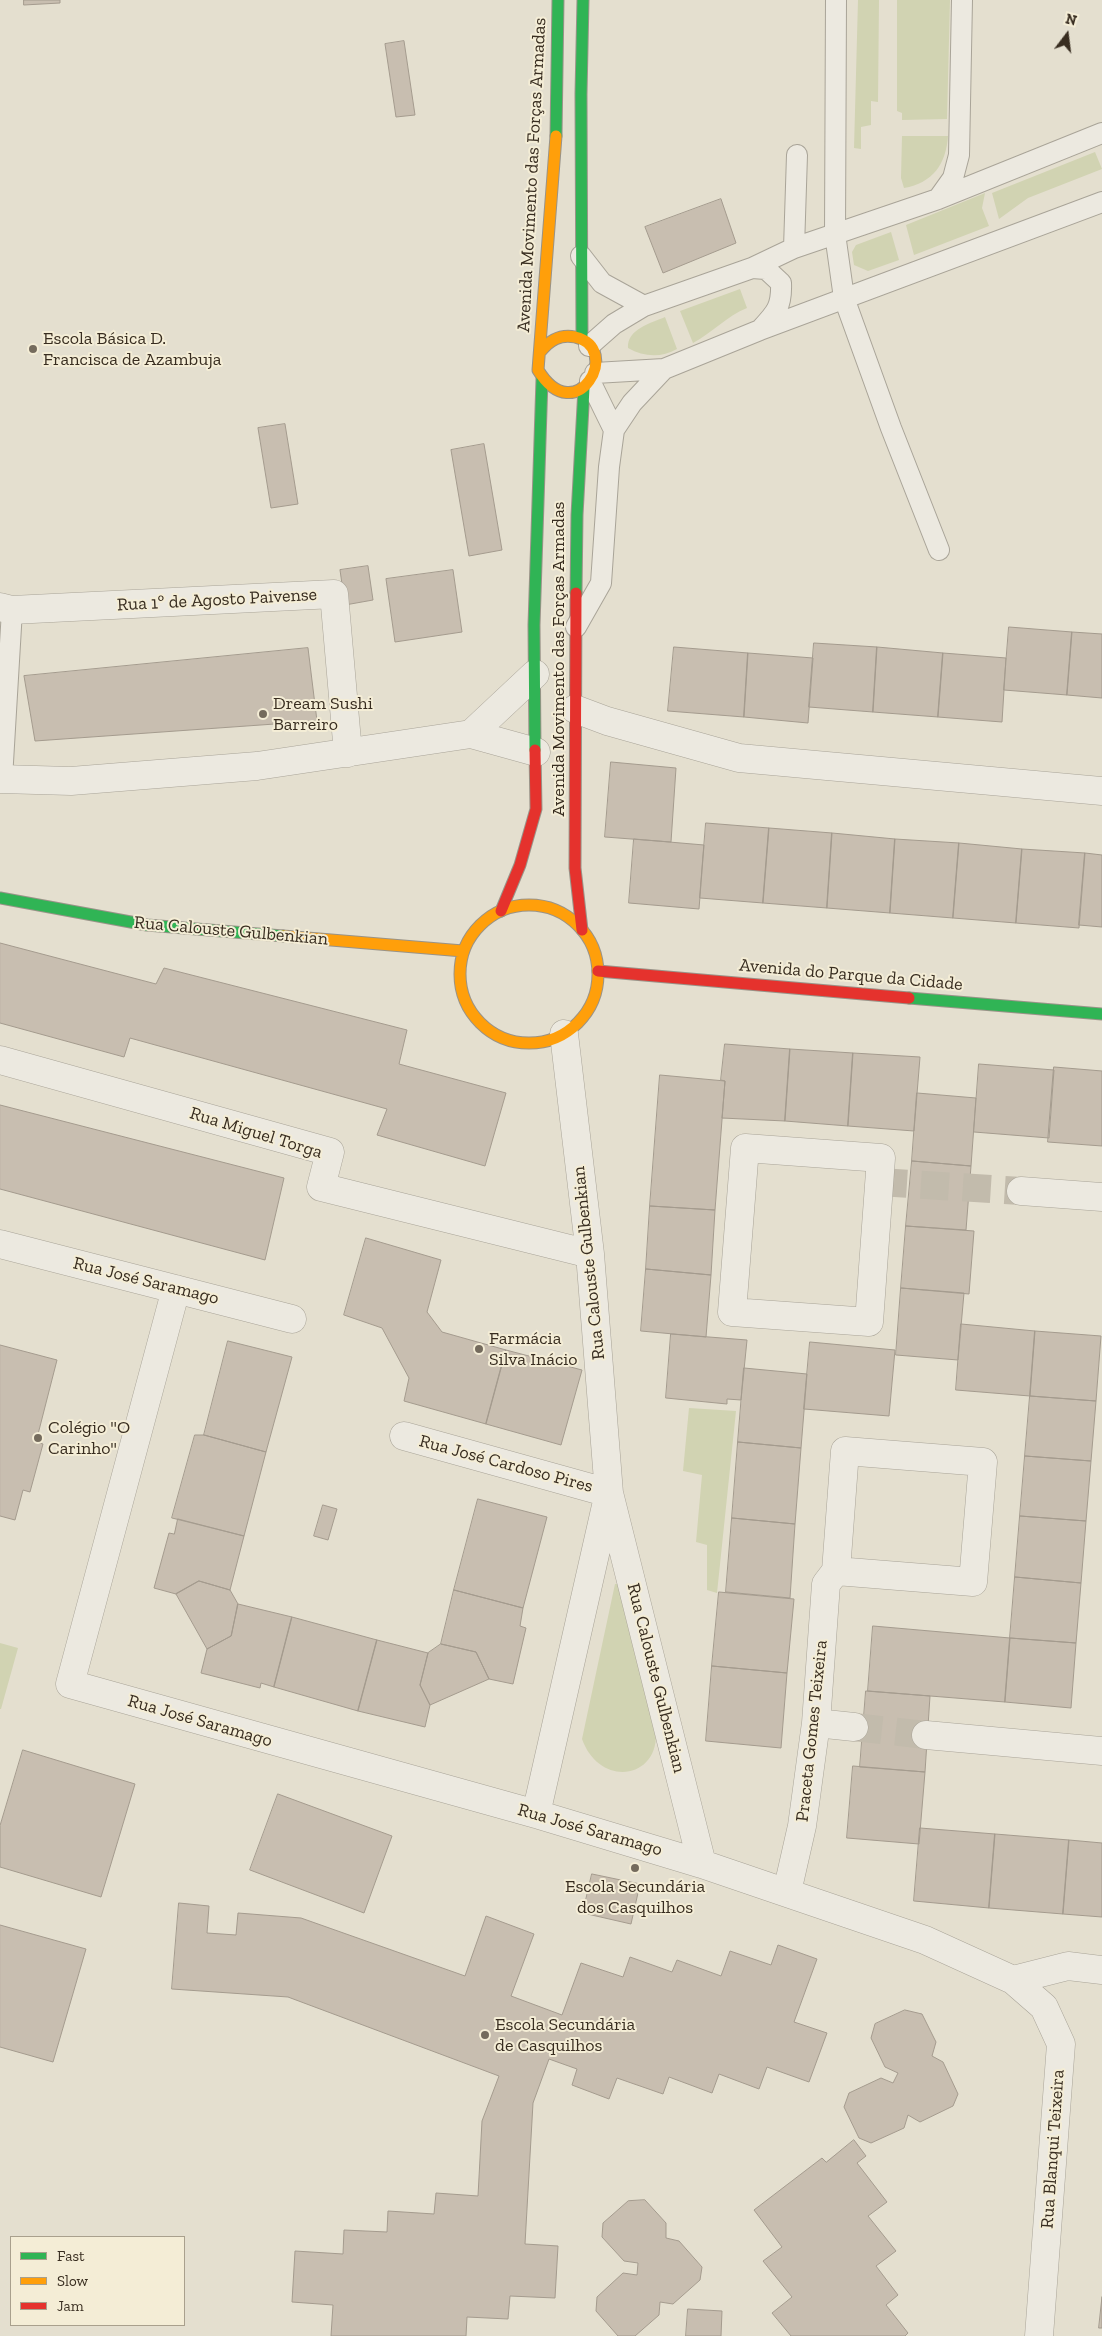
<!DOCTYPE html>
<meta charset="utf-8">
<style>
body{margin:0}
#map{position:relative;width:1102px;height:2336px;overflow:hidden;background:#e4dfcf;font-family:"Zilla Slab",serif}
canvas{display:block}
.legend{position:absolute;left:10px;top:2236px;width:175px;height:90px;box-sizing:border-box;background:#f4edd6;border:1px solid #a9a08d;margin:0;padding:6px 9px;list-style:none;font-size:15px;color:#382d20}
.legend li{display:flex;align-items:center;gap:10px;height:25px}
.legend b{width:25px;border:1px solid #a9a08d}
.north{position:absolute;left:1042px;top:10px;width:50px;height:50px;-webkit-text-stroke:4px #f4edd6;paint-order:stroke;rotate:15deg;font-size:14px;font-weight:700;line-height:20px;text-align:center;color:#382d20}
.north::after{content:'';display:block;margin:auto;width:18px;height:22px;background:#382d20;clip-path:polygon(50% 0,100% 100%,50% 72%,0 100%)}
</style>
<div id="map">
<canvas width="1102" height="2336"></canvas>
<ul class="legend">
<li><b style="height:6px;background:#30b455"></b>Fast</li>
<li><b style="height:6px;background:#ff9f0a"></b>Slow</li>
<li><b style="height:6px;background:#e5322d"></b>Jam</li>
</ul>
<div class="north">N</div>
</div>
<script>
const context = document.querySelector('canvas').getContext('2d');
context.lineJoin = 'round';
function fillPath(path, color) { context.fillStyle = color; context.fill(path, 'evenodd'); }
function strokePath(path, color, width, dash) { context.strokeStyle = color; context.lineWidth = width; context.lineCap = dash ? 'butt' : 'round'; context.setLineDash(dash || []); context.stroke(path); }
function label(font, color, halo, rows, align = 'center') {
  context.font = font + ' "Zilla Slab",serif'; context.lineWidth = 4; context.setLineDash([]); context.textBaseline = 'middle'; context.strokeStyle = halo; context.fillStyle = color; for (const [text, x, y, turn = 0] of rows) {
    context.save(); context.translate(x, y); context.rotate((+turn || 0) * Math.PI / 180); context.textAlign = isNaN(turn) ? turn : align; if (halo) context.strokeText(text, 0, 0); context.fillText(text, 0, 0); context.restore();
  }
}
fillPath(new Path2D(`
 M 858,0 L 879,0 L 878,102 L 871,101 L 871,125 L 861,127 L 861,149 L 854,148 Z
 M 897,0 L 950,0 L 947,119 L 902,120 L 902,113 L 897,111 Z
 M 902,136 L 948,136 C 946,164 933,183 904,188 L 901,178 Z
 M 1095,152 L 1102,169 L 1028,198 L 999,219 L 992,193 Z
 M 985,193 L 982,208 L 989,226 L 914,255 L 906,225 Z
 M 891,232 L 899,260 L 868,271 L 854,265 L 852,252 L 856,245 Z
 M 740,289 L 747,308 C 727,316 713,332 693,343 L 680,311 Z
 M 665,317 L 677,349 C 661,358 644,357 628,348 C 627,329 651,323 665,317 Z
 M 689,1408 L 736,1411 L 717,1593 L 707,1590 L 707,1545 L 696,1542 L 702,1475 L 683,1471 Z
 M 615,1584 L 618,1584 L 656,1734 C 657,1780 599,1787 582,1739 Z
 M 0,1643 L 18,1648 L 1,1709 L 0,1709 Z`), '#d1d3b2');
const building = new Path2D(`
 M 24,0 L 60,0 L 60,3 L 24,5 Z
 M 404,41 L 415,115 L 396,117 L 385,44 Z
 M 721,199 L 736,243 L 663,273 L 645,227 Z
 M 285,424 L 298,504 L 271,508 L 258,428 Z
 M 484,444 L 502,550 L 469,556 L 451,450 Z
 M 368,566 L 373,600 L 345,605 L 340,570 Z
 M 453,570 L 462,632 L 395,642 L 386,579 Z
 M 1009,627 L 1072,632 L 1067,695 L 1004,690 Z
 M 1072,632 L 1102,634 L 1102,698 L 1067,695 Z
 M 814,643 L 877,647 L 873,712 L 809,707 Z
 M 674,647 L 748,653 L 744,717 L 668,711 Z
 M 877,647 L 943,653 L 938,717 L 873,712 Z
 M 308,648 L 317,721 L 35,741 L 24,676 Z
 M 748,653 L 813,658 L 808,723 L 744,717 Z
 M 943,653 L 1006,658 L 1002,722 L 938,717 Z
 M 611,762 L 676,768 L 671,842 L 605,837 Z
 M 706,823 L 769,828 L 763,903 L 700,898 Z
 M 769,828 L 832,833 L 827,908 L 763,903 Z
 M 832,833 L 895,839 L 890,913 L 827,908 Z
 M 634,839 L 704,845 L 699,909 L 629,903 Z
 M 895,839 L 959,843 L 953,918 L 890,913 Z
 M 959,843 L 1022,849 L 1016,923 L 953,918 Z
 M 1022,849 L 1085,853 L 1079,928 L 1016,923 Z
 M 1085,853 L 1102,855 L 1102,927 L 1079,925 Z
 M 0,943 L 156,984 L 164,968 L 407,1030 L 399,1064 L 506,1093 L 485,1166 L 377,1135 L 387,1109 L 130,1038 L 124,1057 L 0,1023 Z
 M 725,1044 L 790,1049 L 785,1121 L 722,1118 L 725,1081 L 721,1080 Z
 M 790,1049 L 853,1053 L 848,1126 L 785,1121 Z
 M 853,1053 L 920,1057 L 914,1131 L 848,1126 Z
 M 979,1064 L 1054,1070 L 1049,1138 L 974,1132 Z
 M 1054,1067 L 1102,1071 L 1102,1146 L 1048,1142 Z
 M 660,1075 L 725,1081 L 715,1210 L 650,1206 Z
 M 917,1093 L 976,1098 L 971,1166 L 912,1161 Z
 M 0,1105 L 284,1178 L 265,1260 L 0,1189 Z
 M 912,1161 L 971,1166 L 966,1230 L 906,1226 Z
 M 650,1206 L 715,1210 L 711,1275 L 646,1269 Z
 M 906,1226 L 974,1231 L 969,1294 L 901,1288 Z
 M 366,1238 L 441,1260 L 427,1312 L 442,1332 L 506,1350 L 486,1424 L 404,1401 L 409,1378 L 382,1328 L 344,1315 Z
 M 646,1269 L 711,1275 L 706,1337 L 641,1331 Z
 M 901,1288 L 964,1293 L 958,1360 L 896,1355 Z
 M 961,1324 L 1035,1331 L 1030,1396 L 956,1390 Z
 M 1035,1331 L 1101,1336 L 1096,1401 L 1030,1396 Z
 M 671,1334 L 747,1340 L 741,1400 L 727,1399 L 727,1404 L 666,1398 Z
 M 228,1341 L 292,1357 L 266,1452 L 204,1435 Z
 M 810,1342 L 895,1350 L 889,1416 L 804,1409 Z
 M 0,1345 L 57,1360 L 36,1442 L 43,1444 L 30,1492 L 23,1490 L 15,1520 L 0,1516 Z
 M 506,1350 L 582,1370 L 561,1445 L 486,1424 Z
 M 744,1368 L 807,1374 L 801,1448 L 738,1442 Z
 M 1030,1396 L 1096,1401 L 1091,1461 L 1025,1456 Z
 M 195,1435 L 204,1435 L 266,1452 L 244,1536 L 172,1518 Z
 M 738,1442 L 801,1448 L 795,1524 L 732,1518 Z
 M 1025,1456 L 1091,1461 L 1086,1521 L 1020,1516 Z
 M 478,1499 L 547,1517 L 523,1608 L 454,1590 Z
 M 323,1505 L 337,1509 L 328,1540 L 314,1536 Z
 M 1020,1516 L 1086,1521 L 1081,1583 L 1015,1577 Z
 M 732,1518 L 795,1524 L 790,1598 L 726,1592 Z
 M 178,1519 L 244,1536 L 230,1590 L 199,1581 L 176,1594 L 154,1588 L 169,1533 L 174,1534 Z
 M 1015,1577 L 1081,1583 L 1076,1643 L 1010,1638 Z
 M 199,1581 L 230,1590 L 238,1604 L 231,1636 L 207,1649 L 176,1594 Z
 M 454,1590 L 523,1608 L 520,1626 L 526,1628 L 513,1684 L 489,1679 L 476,1652 L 441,1644 Z
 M 719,1592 L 794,1599 L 787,1673 L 712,1666 Z
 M 238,1604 L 292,1617 L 274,1687 L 261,1683 L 260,1688 L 201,1673 L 207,1649 L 231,1636 Z
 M 292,1617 L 377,1640 L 358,1711 L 274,1687 Z
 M 873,1626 L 1010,1638 L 1005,1702 L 868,1691 Z
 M 1010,1638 L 1076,1643 L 1071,1708 L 1005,1702 Z
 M 377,1640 L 428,1653 L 420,1685 L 430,1705 L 425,1727 L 358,1711 Z
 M 441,1644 L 476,1652 L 489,1679 L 430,1705 L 420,1685 L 428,1653 Z
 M 712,1666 L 787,1673 L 781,1748 L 706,1741 Z
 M 866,1691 L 930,1696 L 925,1772 L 860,1767 Z
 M 23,1750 L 135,1784 L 101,1897 L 0,1867 L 0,1826 Z
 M 853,1766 L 925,1772 L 919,1844 L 847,1838 Z
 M 278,1794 L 392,1836 L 364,1913 L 250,1870 Z
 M 920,1828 L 995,1834 L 989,1908 L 914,1901 Z
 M 995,1834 L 1069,1840 L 1063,1914 L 989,1908 Z
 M 1069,1840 L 1102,1843 L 1102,1917 L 1063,1914 Z
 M 592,1874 L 640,1884 L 631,1924 L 583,1913 Z
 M 179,1903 L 209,1906 L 207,1933 L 236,1935 L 238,1913 L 301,1918 L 465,1976 L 486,1916 L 534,1934 L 511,1996 L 562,2015 L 581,1963 L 623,1977 L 630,1957 L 672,1972 L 677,1960 L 721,1976 L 730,1951 L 771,1965 L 778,1945 L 817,1959 L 794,2022 L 827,2033 L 809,2082 L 767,2067 L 759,2089 L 719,2074 L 712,2093 L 669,2077 L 663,2094 L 617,2078 L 609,2099 L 572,2085 L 577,2069 L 549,2059 L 533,2103 L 525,2244 L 558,2246 L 555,2298 L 510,2296 L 508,2319 L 467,2317 L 466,2336 L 331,2336 L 333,2305 L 292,2302 L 295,2251 L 343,2254 L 344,2230 L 387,2232 L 388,2211 L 434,2214 L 436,2193 L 478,2196 L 482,2121 L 499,2076 L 288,1997 L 172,1989 Z
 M 0,1925 L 86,1949 L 53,2062 L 0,2047 Z
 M 905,2010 L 922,2014 L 936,2042 L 932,2056 L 943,2062 L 958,2094 L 953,2106 L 920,2122 L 908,2115 L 904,2128 L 871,2143 L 859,2138 L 844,2107 L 849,2093 L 881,2078 L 893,2083 L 898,2073 L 885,2067 L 871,2038 L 875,2024 Z
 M 854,2140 L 866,2156 L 857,2163 L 887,2202 L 868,2216 L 896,2251 L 876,2266 L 898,2295 L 886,2305 L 908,2333 L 905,2336 L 791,2336 L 772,2313 L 792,2297 L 763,2261 L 782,2247 L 754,2210 L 822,2158 L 826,2162 Z
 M 645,2200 L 666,2223 L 666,2238 L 679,2241 L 702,2267 L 700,2280 L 673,2304 L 660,2302 L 659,2315 L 635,2336 L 618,2336 L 596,2311 L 597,2297 L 623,2273 L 637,2275 L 638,2263 L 624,2261 L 602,2237 L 603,2223 L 628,2201 Z
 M 1102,2297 L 1102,2328 L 1099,2328 Z
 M 688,2309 L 722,2311 L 721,2336 L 686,2336 Z`);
fillPath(building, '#c8beb0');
strokePath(building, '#a49b8e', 1);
strokePath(new Path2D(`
 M 879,1182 L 1021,1191
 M 854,1727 L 926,1735`), '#c2bbac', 28, [28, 14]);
const lane = new Path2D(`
 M 836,0 L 835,234 L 844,298 L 891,428 L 939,550
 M 938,199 L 953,178 L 959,155 L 962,0
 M 794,248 L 797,155
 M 581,256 L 602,283 L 644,306
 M 752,268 L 766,269 L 781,283 C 782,307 776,313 760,330
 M 589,346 L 614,324 L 644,306 L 752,268 L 794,248 L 938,199 L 1102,133
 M 595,373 L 664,369 L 760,330 L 1102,202
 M 590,381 L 614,430
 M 576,627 L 601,583 L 609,467 L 614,430 L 632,403 L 664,369
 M 2,779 L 12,610`);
const street = new Path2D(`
 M 0,607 L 12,610 L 334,594 L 348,753
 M 575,709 L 607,721 L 739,758 L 1102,791
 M 471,734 L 535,674
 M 0,779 L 71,781 L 257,766 L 471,734 L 536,752
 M 564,1034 L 590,1254 L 609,1493 L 702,1864
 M 0,1060 L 330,1152 L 321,1187 L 590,1254
 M 745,1148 L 881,1158 L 869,1322 L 732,1312 Z
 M 1021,1191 L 1102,1197
 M 0,1244 L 292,1319
 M 176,1289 L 70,1684 L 536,1814 L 702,1864 L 925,1940 L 1013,1980 L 1068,1966 L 1102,1970
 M 404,1436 L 609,1493
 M 845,1451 L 983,1462 L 973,1582 L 836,1571 Z
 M 816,1723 L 854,1727
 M 926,1735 L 1102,1751
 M 536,1814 L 608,1497
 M 787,1892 L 802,1826 L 816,1723 L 826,1584 L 836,1571
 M 1013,1980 L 1044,2007 L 1061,2044 L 1039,2336`);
const fast = new Path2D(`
 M 556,136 L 558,0
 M 582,339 L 581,94 L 583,0
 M 576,593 L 577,515 L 584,388
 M 535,750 L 534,625 L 542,379
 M 0,898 L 147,925 L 283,936
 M 909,998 L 1102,1014`);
const slow = new Path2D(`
 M 541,351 C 550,340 560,334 575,337 C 624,348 576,432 538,370 L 556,136
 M460 974a69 69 0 1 1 138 0a69 69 0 1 1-138 0Z
 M 283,936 L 463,951`);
const jam = new Path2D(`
 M 576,593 L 575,868 L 582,930
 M 501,911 L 520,865 L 536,809 L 535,750
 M 598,971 L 909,998`);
strokePath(lane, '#a9a498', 22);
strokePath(street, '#a9a498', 29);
strokePath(fast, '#999388', 13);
strokePath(slow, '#999388', 13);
strokePath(jam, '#999388', 13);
strokePath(lane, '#ece9e0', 20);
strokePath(street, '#ece9e0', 28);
strokePath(fast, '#30b455', 11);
strokePath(slow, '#ff9f0a', 11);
strokePath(jam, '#e5322d', 11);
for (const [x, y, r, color] of [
 [33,349,5,"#746b5d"],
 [263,714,5,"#746b5d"],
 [479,1349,5,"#746b5d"],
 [38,1438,5,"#746b5d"],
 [635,1868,5,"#746b5d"],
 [485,2035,5,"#746b5d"]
]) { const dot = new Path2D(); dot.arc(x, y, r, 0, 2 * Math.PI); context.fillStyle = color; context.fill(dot); strokePath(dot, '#f4edd6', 2); }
label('18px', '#382d20', '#f4edd6', [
 ["Avenida Movimento das Forças Armadas",532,175,-87],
 ["Rua 1º de Agosto Paivense",217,600,-3],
 ["Avenida Movimento das Forças Armadas",559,659,-90],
 ["Rua Calouste Gulbenkian",231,931,5],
 ["Avenida do Parque da Cidade",851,975,5],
 ["Rua Miguel Torga",256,1133,17],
 ["Rua Calouste Gulbenkian",589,1263,-96],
 ["Rua José Saramago",146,1281,14],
 ["Rua José Cardoso Pires",506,1464,15],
 ["Rua Calouste Gulbenkian",656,1678,76],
 ["Rua José Saramago",200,1721,16],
 ["Praceta Gomes Teixeira",812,1731,-84],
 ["Rua José Saramago",590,1830,16],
 ["Rua Blanqui Teixeira",1053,2149,-86]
]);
label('18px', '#382d20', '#f4edd6', [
 ["Escola Básica D.",43,339],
 ["Francisca de Azambuja",43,360],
 ["Dream Sushi",273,704],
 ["Barreiro",273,725],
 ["Farmácia",489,1339],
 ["Silva Inácio",489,1360],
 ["Colégio \"O",48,1428],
 ["Carinho\"",48,1449],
 ["Escola Secundária",635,1887,"center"],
 ["dos Casquilhos",635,1908,"center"],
 ["Escola Secundária",495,2025],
 ["de Casquilhos",495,2046]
], 'left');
</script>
